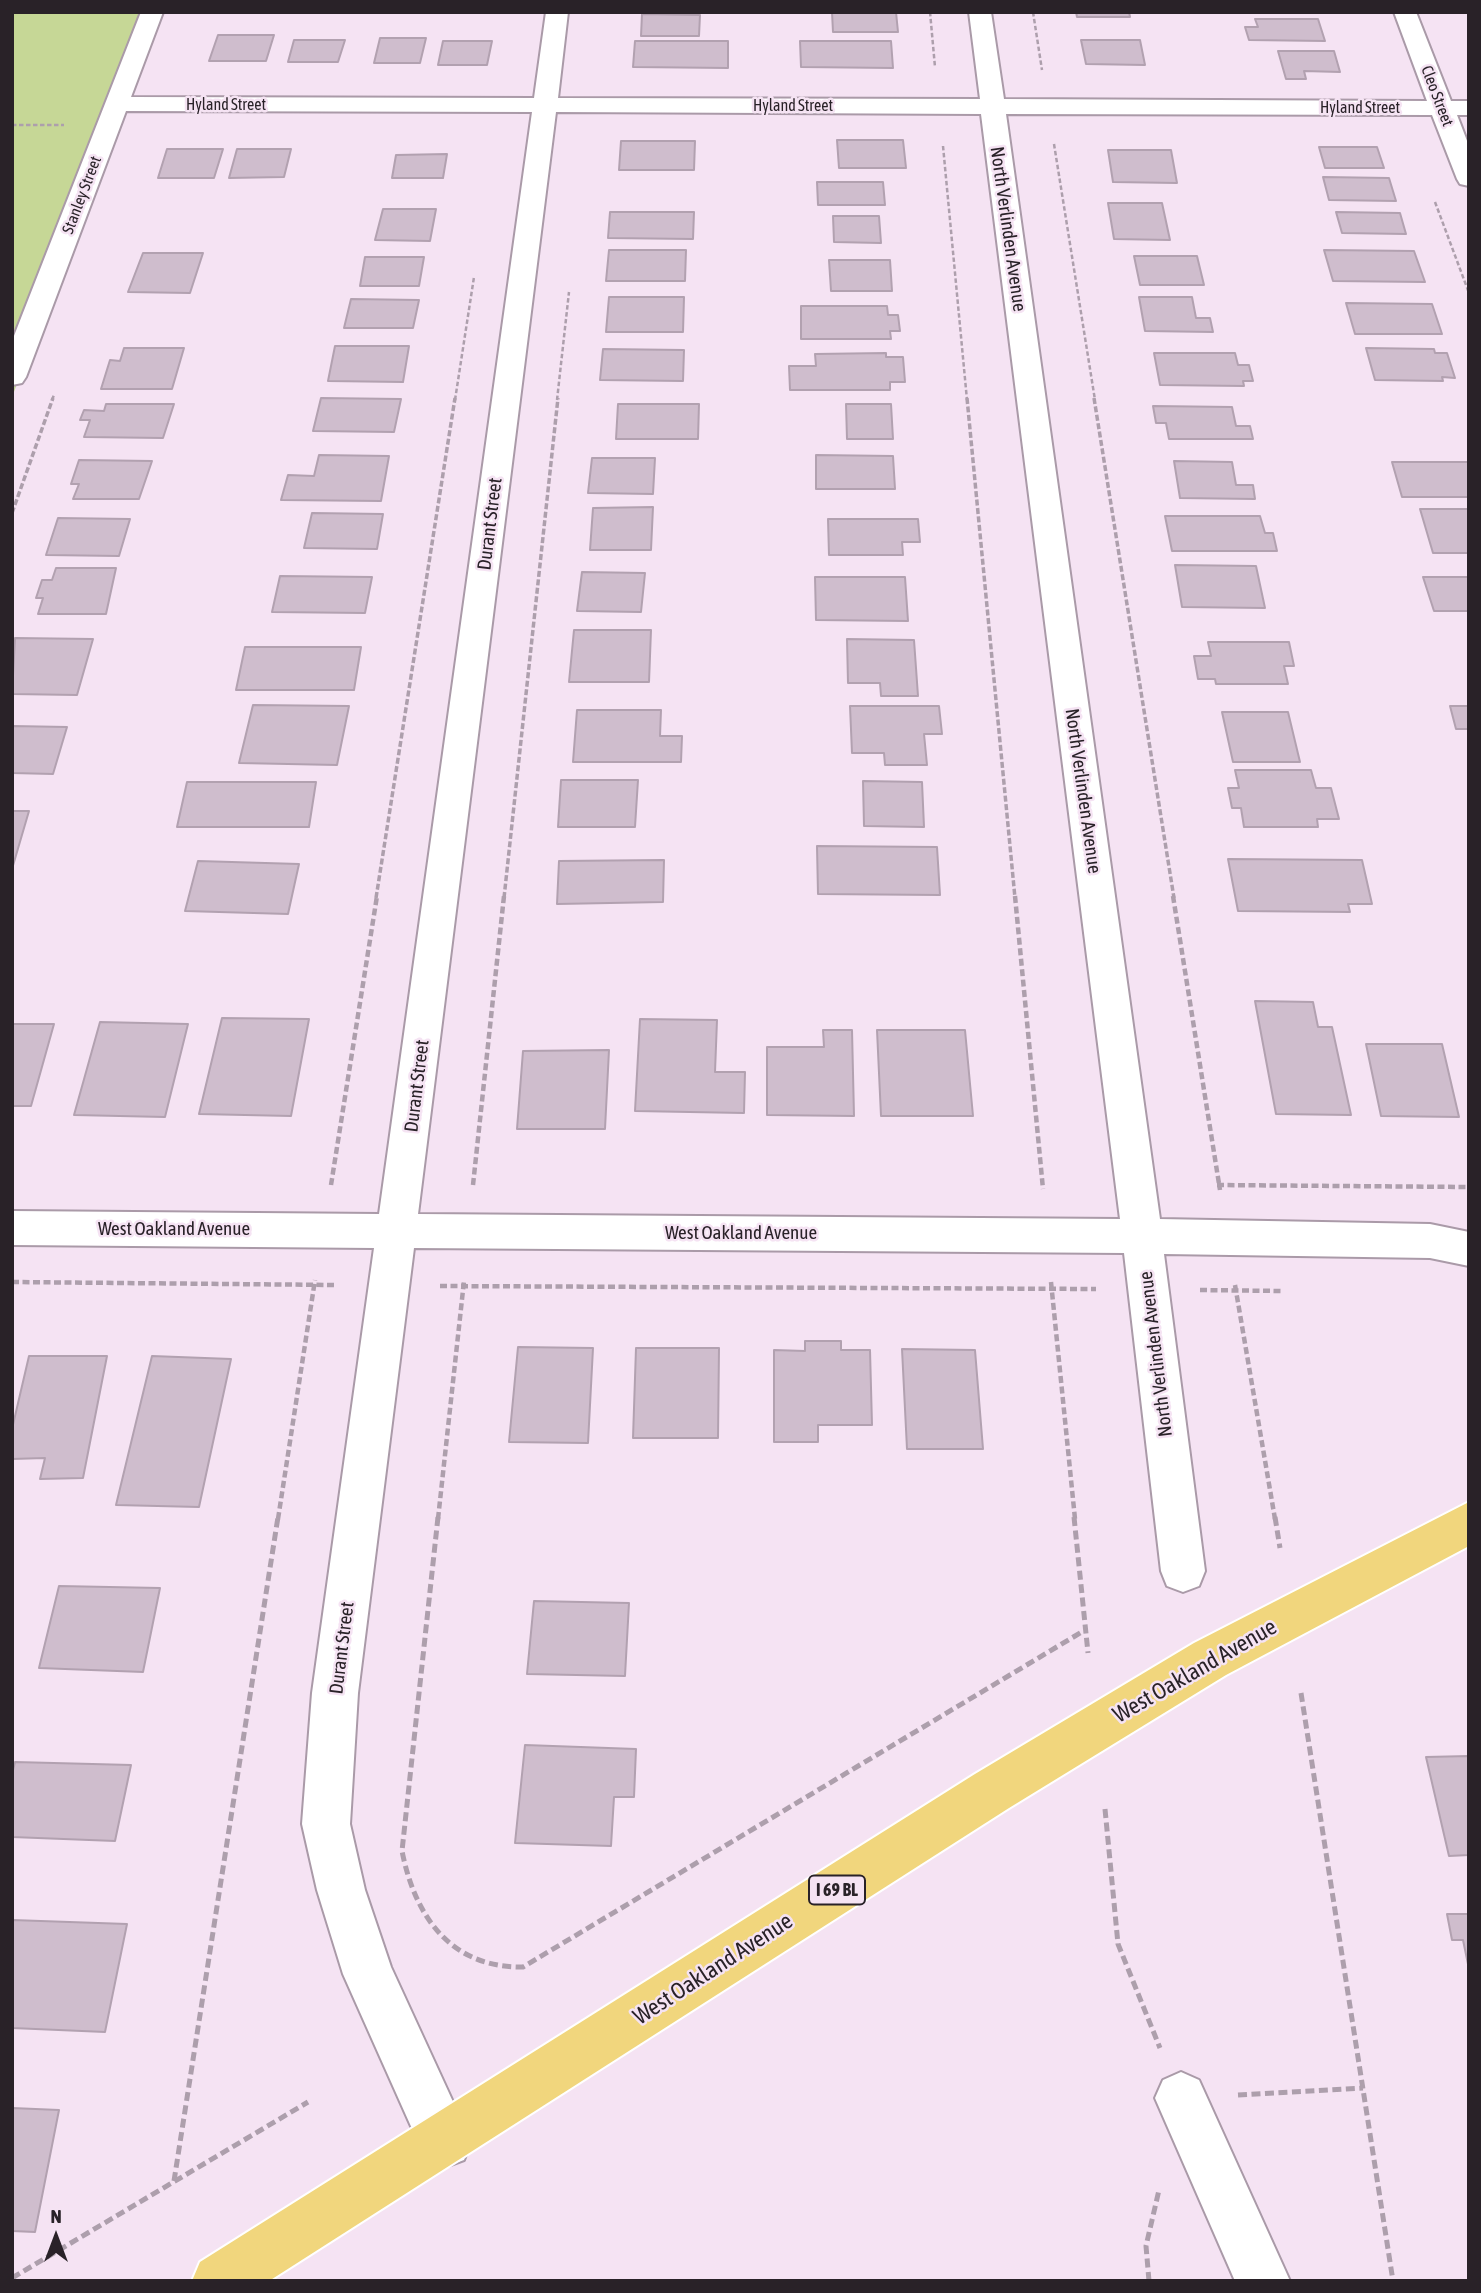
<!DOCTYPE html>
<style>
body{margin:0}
#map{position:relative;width:1481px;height:2293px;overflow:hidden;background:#f5e3f3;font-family:"Asap Condensed",sans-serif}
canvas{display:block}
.frame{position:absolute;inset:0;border:14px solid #292228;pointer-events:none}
.north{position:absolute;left:21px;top:2202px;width:70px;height:70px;-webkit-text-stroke:5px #f5e3f3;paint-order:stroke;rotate:0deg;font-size:19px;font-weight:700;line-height:28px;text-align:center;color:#292228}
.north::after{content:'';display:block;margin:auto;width:24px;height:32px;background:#292228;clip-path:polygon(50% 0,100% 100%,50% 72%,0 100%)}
</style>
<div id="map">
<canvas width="1481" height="2293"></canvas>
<div class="frame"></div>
<div class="north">N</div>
</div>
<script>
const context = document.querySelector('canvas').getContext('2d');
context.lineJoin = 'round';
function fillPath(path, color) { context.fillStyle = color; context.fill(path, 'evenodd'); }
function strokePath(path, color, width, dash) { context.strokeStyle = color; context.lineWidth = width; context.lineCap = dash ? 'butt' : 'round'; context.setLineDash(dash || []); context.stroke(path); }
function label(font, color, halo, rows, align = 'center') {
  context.font = font + ' "Asap Condensed",sans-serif'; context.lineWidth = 5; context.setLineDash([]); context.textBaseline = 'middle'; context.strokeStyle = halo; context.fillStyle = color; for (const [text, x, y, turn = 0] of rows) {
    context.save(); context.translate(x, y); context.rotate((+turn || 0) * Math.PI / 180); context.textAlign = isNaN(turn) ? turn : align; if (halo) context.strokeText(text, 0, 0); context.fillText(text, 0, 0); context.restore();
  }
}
fillPath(new Path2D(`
 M 12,12 L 159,12 L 12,397 Z`), '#c6d796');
const building = new Path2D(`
 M 832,12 L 896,12 L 898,32 L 833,32 Z
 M 1076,12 L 1129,12 L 1130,17 L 1077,17 Z
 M 642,14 L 700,15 L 699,36 L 641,36 Z
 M 1255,19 L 1318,19 L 1325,41 L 1249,40 L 1245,27 L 1258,27 Z
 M 218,35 L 274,35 L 266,61 L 209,61 Z
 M 380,38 L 426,38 L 420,63 L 374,63 Z
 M 294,40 L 345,40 L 338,62 L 288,62 Z
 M 1081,40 L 1140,40 L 1145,65 L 1086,64 Z
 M 443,41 L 492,41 L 487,65 L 438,65 Z
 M 635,41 L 728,41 L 728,68 L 633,67 Z
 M 800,41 L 891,41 L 893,68 L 801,67 Z
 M 1278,51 L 1334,51 L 1340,72 L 1304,71 L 1306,79 L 1286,79 Z
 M 837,140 L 903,140 L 906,168 L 839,168 Z
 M 621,141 L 695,141 L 694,170 L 619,170 Z
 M 1319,147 L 1377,147 L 1384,168 L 1325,168 Z
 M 167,149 L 223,149 L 214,178 L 158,178 Z
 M 237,149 L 291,149 L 284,177 L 229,178 Z
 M 1108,150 L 1171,150 L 1177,183 L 1113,182 Z
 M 447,154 L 443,178 L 392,178 L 396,155 Z
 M 1323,177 L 1389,178 L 1396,201 L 1329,200 Z
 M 817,182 L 883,182 L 885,205 L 818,205 Z
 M 1108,203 L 1162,203 L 1170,240 L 1114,239 Z
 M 383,209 L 436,209 L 430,241 L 375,240 Z
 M 610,212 L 694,212 L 693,239 L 608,238 Z
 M 1336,212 L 1400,213 L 1406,234 L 1342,233 Z
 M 833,216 L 879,216 L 881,243 L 834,242 Z
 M 609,250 L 686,250 L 685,281 L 606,281 Z
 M 1324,250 L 1414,251 L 1425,282 L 1333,281 Z
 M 143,253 L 203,253 L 190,293 L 128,292 Z
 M 1134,256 L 1197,256 L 1204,285 L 1140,285 Z
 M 365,257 L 424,257 L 419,286 L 360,286 Z
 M 829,260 L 890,260 L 892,291 L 831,291 Z
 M 609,297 L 684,297 L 683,332 L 606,332 Z
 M 1139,297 L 1192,297 L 1196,318 L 1210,318 L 1213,332 L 1145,331 Z
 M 351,299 L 419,300 L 413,328 L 344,328 Z
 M 1346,303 L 1432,304 L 1442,334 L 1355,334 Z
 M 801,306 L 887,306 L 888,315 L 898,315 L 900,331 L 890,331 L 891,339 L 801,339 Z
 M 335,346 L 409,346 L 403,382 L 328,381 Z
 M 124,348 L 184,348 L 172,389 L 101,389 L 110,360 L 120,361 Z
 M 1366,348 L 1434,349 L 1435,353 L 1447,353 L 1455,378 L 1442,377 L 1443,381 L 1375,380 Z
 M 603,349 L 684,350 L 683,381 L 600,380 Z
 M 886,353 L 886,357 L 903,357 L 905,382 L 890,382 L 890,390 L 790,390 L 789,366 L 816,366 L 815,354 Z
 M 1154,353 L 1235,353 L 1238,365 L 1249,365 L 1253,381 L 1243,381 L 1244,386 L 1160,385 Z
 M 321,398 L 401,399 L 394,432 L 313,431 Z
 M 106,404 L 174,404 L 163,438 L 84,437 L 90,420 L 80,420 L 84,410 L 104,411 Z
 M 618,404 L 699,404 L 698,439 L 616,439 Z
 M 846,404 L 891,404 L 893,439 L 847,439 Z
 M 1153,406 L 1232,407 L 1236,426 L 1250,426 L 1253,439 L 1169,439 L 1166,423 L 1156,423 Z
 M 319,455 L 389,456 L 381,501 L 281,500 L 288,475 L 314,476 Z
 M 816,455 L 893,456 L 895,489 L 816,489 Z
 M 592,458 L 655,458 L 653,494 L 588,493 Z
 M 79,460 L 152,461 L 139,499 L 73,499 L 79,484 L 71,484 Z
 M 1174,461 L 1232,462 L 1236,485 L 1253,485 L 1255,499 L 1180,498 Z
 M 1392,462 L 1469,462 L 1469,497 L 1402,497 Z
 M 653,507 L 651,550 L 590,550 L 593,508 Z
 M 1420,509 L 1469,509 L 1469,553 L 1433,553 Z
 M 312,513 L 383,514 L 377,549 L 304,548 Z
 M 1165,516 L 1260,516 L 1265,533 L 1273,533 L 1277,551 L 1172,551 Z
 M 58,518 L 130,519 L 119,556 L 46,555 Z
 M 828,519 L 918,519 L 920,542 L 902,542 L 903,555 L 829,555 Z
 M 1175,565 L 1256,566 L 1265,608 L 1182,607 Z
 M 56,568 L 116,568 L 106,614 L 38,614 L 43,598 L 36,598 L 42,580 L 52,580 Z
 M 582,572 L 645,573 L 641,612 L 577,611 Z
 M 280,576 L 372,577 L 365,613 L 272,612 Z
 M 815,577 L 905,577 L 908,621 L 816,620 Z
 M 1423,577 L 1469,577 L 1469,611 L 1434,611 Z
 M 574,630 L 651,630 L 649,682 L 569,682 Z
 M 15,638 L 93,639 L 77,695 L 12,694 Z
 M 847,639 L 914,640 L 918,696 L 881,696 L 880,683 L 848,683 Z
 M 1208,642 L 1289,642 L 1294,666 L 1284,666 L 1288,684 L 1216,684 L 1215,679 L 1198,679 L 1194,656 L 1211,656 Z
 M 245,647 L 361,647 L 354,690 L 236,690 Z
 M 253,705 L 349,706 L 337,765 L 239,763 Z
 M 850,706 L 939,706 L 942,734 L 924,734 L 927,765 L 885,765 L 884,753 L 852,753 Z
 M 1450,706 L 1469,706 L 1469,729 L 1456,729 Z
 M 577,710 L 661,710 L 660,736 L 682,736 L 681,762 L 573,762 Z
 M 1222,712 L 1288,712 L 1300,762 L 1233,762 Z
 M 12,726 L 67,727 L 53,774 L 12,773 Z
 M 1235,770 L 1311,770 L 1316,788 L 1331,788 L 1339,819 L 1317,819 L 1318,827 L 1244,827 L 1241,808 L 1232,808 L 1228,788 L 1239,788 Z
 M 561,780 L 638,780 L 635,827 L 558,827 Z
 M 863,781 L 922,782 L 924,827 L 864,826 Z
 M 187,782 L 316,782 L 309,827 L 177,827 Z
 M 12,811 L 29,811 L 12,869 Z
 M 817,846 L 937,847 L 940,895 L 818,894 Z
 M 1228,859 L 1362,860 L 1372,904 L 1348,904 L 1350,912 L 1238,911 Z
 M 664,860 L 663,902 L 557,904 L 559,861 Z
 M 198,861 L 299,864 L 288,914 L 185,911 Z
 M 1255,1001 L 1313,1002 L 1318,1027 L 1332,1027 L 1351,1115 L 1276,1114 Z
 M 222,1018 L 309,1019 L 291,1116 L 199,1114 Z
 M 640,1019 L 717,1020 L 715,1072 L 745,1072 L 744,1113 L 635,1111 Z
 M 100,1022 L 188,1024 L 165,1117 L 74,1115 Z
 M 12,1024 L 54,1024 L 31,1106 L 12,1106 Z
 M 823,1030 L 852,1030 L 854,1116 L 767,1115 L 767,1047 L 824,1047 Z
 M 877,1030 L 965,1030 L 973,1116 L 881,1116 Z
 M 1366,1044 L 1442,1044 L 1459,1117 L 1381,1116 Z
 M 609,1050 L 605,1129 L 517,1129 L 523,1051 Z
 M 805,1341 L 841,1341 L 841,1350 L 870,1350 L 872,1425 L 818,1425 L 818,1442 L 774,1442 L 774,1350 L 805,1351 Z
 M 518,1347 L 593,1348 L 588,1443 L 509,1442 Z
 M 636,1348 L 719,1348 L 718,1438 L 633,1438 Z
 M 902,1349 L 975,1350 L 983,1449 L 907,1449 Z
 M 29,1356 L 107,1356 L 83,1478 L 40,1479 L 45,1458 L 12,1459 L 12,1429 Z
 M 152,1356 L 231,1359 L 199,1507 L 116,1505 Z
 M 59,1586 L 160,1588 L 143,1672 L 39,1668 Z
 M 534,1601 L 629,1603 L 625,1676 L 527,1674 Z
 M 525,1745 L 636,1749 L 634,1797 L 614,1797 L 611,1846 L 515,1843 Z
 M 1469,1756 L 1469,1855 L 1449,1856 L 1426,1757 Z
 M 15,1762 L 131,1765 L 115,1841 L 12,1837 L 12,1774 Z
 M 1447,1914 L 1469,1914 L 1469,1969 L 1463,1940 L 1452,1940 Z
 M 12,1920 L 127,1924 L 105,2032 L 12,2028 Z
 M 12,2108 L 59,2110 L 35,2232 L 12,2231 Z`);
fillPath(building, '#cfbdcd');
strokePath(building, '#b2a1b0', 2);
const minor = new Path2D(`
 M 141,12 L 163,12 L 131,97 L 534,98 L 546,12 L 568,12 L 558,98 L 980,99 L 969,12 L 991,12 L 1004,99 L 1427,101 L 1394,12 L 1416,12 L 1451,101 L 1469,101 L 1469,115 L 1457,115 L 1469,146 L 1469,186 L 1460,184 L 1457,179 L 1432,115 L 1006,114 L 1160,1219 L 1430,1224 L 1469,1232 L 1469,1266 L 1430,1258 L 1164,1254 L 1205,1571 L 1199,1586 L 1183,1592 L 1167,1586 L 1161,1571 L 1124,1253 L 414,1248 L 358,1693 L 350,1824 L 365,1890 L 391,1967 L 471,2141 L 464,2160 L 445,2167 L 426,2160 L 343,1974 L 317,1890 L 302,1824 L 312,1693 L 374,1248 L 12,1245 L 12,1211 L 379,1214 L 532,112 L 126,111 L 26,377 L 22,383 L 12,385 L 12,341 ZM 556,112 L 981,114 L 1120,1219 L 418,1214 Z
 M 1181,2072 L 1199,2080 L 1290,2281 L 1235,2281 L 1155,2098 L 1163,2080 Z`);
const major = new Path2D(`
 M 1469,1502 L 1469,1546 L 1226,1675 L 1009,1808 L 269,2281 L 192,2281 L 200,2262 L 975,1774 L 1194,1643 Z`);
strokePath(minor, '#aa9aa8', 4);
strokePath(major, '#fff', 4);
strokePath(new Path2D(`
 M 930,12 L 935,67
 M 1033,12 L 1042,70
 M 12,125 L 64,125
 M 1054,144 L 1095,400
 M 943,146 L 967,400
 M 1435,202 L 1469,293
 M 52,400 L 54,395
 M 455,400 L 474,277
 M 557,400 L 569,292`), '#ad9fac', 2.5, [4.5, 2.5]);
strokePath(new Path2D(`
 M 967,398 L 1015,898
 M 1094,398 L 1174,898
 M 12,513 L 53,398
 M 376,898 L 455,398
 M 504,898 L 558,398`), '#ad9fac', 3.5, [6, 2.5]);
strokePath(new Path2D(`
 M 1015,896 L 1043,1189
 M 1173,896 L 1220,1190
 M 331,1185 L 377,896
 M 473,1185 L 504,896
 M 1217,1185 L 1469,1187
 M 12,1282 L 337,1285
 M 1051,1282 L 1075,1519
 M 1235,1285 L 1275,1519
 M 440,1286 L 1096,1289
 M 1200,1290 L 1282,1291
 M 278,1519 L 315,1280
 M 438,1519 L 464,1281`), '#ad9fac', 4.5, [7, 3.5]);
strokePath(new Path2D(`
 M 438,1517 L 402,1851 C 415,1917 451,1968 523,1967 L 1085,1630
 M 1074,1517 L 1088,1653
 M 1275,1517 L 1280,1548
 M 1301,1693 L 1393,2281
 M 1105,1809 L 1118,1944 L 1160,2048
 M 1238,2095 L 1363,2088
 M 174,2181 L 278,1517
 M 12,2278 L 308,2102
 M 1149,2281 L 1146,2246 L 1159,2190`), '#ad9fac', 5, [9, 4.5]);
fillPath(minor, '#fff');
fillPath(major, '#f1d67d');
label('16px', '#292228', '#f5e3f3', [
 ["Cleo Street",1437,96,69],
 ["Hyland Street",226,105],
 ["Hyland Street",793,106],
 ["Hyland Street",1360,108],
 ["Stanley Street",82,195,-69]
]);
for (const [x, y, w] of [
 [837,1890,56]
]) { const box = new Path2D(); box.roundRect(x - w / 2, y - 14.5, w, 29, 5); context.fillStyle = '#f5e3f3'; context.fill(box); strokePath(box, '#292228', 2); }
label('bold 18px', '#292228', null, [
 ["I 69 BL",837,1890]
]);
label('19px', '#292228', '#f5e3f3', [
 ["North Verlinden Avenue",1008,229,82],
 ["Durant Street",490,524,-83],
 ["North Verlinden Avenue",1083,791,82],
 ["Durant Street",417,1086,-83],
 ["West Oakland Avenue",174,1229],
 ["West Oakland Avenue",741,1233],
 ["North Verlinden Avenue",1156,1354,-97],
 ["Durant Street",342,1648,-83]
]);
label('23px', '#292228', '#f5e3f3', [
 ["West Oakland Avenue",1195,1671,-30],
 ["West Oakland Avenue",713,1969,-33]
]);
</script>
